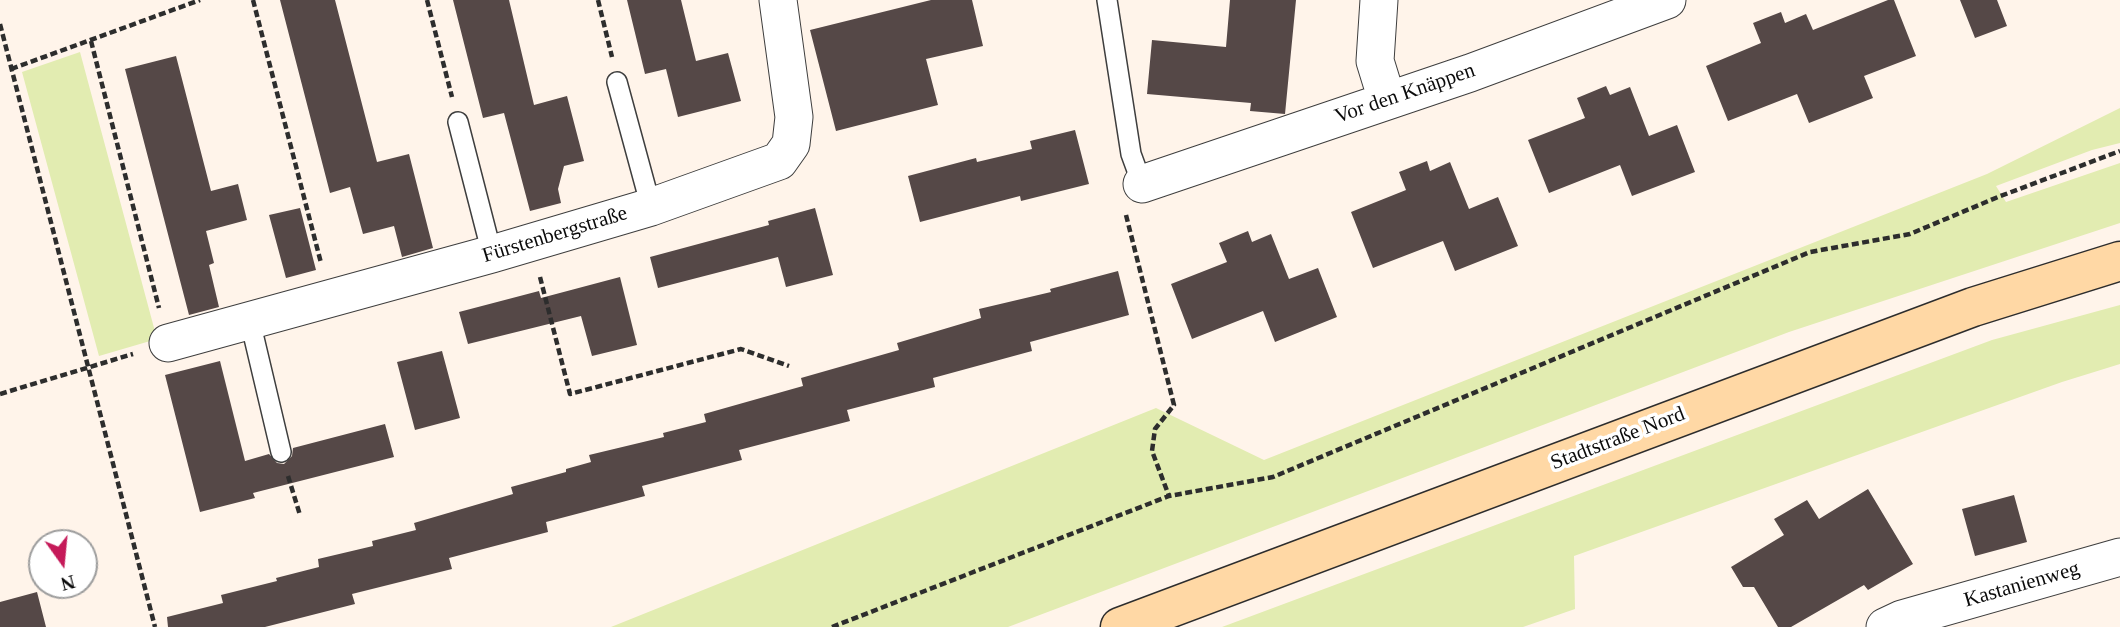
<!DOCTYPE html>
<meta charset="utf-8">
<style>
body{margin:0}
#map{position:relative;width:2120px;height:627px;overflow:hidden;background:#fff4ea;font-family:Georgia,serif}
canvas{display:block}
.north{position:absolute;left:28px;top:529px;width:70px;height:70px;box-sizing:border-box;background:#fff;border:2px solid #9d9d9d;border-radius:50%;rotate:165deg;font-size:19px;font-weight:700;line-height:28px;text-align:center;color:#0b0b0b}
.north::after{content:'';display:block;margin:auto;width:24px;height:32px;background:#c51a59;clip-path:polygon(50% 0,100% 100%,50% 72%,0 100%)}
</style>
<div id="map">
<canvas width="2120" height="627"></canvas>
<div class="north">N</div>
</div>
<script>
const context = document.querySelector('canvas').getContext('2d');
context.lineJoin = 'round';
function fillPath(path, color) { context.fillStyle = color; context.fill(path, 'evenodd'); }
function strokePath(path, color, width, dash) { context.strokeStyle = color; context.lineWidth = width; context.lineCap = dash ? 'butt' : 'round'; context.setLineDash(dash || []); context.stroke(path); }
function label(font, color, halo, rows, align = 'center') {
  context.font = font + ' Georgia,serif'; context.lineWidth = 7; context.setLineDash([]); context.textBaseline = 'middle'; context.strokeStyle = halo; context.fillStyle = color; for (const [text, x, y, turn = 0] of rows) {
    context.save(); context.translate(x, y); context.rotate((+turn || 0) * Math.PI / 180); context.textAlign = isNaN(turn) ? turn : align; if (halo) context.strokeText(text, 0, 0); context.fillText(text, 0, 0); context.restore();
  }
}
fillPath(new Path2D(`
 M 80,52 L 157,339 L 99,356 L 22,72 Z
 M 2120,108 L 2120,143 L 2092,150 L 1996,186 L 2006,202 L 2120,163 L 2120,223 L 1789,332 L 1008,627 L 611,627 L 1156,408 L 1264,460 L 1987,174 Z
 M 2120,305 L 2120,364 L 2062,382 L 1574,556 L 1575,609 L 1523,627 L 1222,627 L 1992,340 Z`), '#e2ecb1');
fillPath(new Path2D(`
 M 280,0 L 335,0 L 377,162 L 409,154 L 433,248 L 402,257 L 394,226 L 363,234 L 350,187 L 330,193 Z
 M 453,0 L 509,0 L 534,105 L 567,96 L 584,161 L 564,166 L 558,189 L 561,203 L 530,211 L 504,113 L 483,118 Z
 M 627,0 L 681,0 L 696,61 L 728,53 L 741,101 L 678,117 L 666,69 L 645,74 Z
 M 931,0 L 972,0 L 983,46 L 926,59 L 938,105 L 836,131 L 810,30 Z
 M 1230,0 L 1296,0 L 1285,114 L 1250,111 L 1251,103 L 1147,94 L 1152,40 L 1226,47 Z
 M 1888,0 L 1894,0 L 1916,56 L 1864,76 L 1873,98 L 1809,123 L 1797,94 L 1728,121 L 1706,66 L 1761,43 L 1753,23 L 1781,12 L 1785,23 L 1806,14 L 1813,30 Z
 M 1960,0 L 1997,0 L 2007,26 L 1975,38 Z
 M 176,56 L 211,191 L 238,184 L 247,220 L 206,231 L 214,263 L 209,265 L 219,307 L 189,315 L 125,69 Z
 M 1606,86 L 1610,95 L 1630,87 L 1649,136 L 1677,125 L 1695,172 L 1632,196 L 1620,165 L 1549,193 L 1528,140 L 1585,118 L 1577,98 Z
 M 1075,130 L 1089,184 L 1021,201 L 1020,196 L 920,222 L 908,176 L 976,158 L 977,162 L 1032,149 L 1030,141 Z
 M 1427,161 L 1430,171 L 1450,162 L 1469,209 L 1498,197 L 1518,246 L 1455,271 L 1443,241 L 1373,268 L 1351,212 L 1406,190 L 1399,172 Z
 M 300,208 L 316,270 L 286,278 L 269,215 Z
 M 815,208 L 833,275 L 786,287 L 778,257 L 658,288 L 650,257 L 769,225 L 768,221 Z
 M 1248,231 L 1252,242 L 1271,234 L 1289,279 L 1318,268 L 1337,317 L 1275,342 L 1263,311 L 1192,339 L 1171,284 L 1227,262 L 1219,243 Z
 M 1118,271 L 1129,315 L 1030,342 L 1032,351 L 933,378 L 935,387 L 847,410 L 850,421 L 739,450 L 742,460 L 642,486 L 645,496 L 546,522 L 548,532 L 449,558 L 452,569 L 352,594 L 355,604 L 265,627 L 168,627 L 167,617 L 223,603 L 221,595 L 277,581 L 276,578 L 319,567 L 318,559 L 373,546 L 372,541 L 416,530 L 414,523 L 513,494 L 511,487 L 566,472 L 566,469 L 591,462 L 589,455 L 664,437 L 663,433 L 706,422 L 704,414 L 803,386 L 801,378 L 899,350 L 897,343 L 981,318 L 979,309 L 1051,292 L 1050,289 Z
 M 620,277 L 637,345 L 592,356 L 581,316 L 468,344 L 459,312 L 539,291 L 541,298 Z
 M 442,351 L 460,418 L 415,430 L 397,362 Z
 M 220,361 L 245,461 L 269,454 L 277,463 L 284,464 L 292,456 L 293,448 L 385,424 L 394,457 L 253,493 L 255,498 L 200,512 L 165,375 Z
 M 1868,489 L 1913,564 L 1868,590 L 1864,585 L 1791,627 L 1778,627 L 1754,587 L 1743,587 L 1731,567 L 1784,535 L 1774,519 L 1807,500 L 1819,519 Z
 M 2014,495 L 2027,542 L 1975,556 L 1962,509 Z
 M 37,592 L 46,627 L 0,627 L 0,602 Z`), '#554847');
const lane = new Path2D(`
 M 1107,0 L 1131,154 L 1142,184
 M 617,82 L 651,207
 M 458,122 L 492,254
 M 250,321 L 281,452`);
const street = new Path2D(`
 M 1379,0 L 1375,61 L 1387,100
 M 1142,184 L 1470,73 L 1667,0
 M 168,343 L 492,254 L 651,207 L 779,161 L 791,144 L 794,117 L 778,0
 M 1885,627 L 1902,619 L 2120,557`);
const secondary = new Path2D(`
 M 1120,627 L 1973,307 L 2120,261`);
strokePath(lane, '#3e3e3e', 22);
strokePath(street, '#3e3e3e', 39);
strokePath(secondary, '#2d2d2d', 41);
strokePath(new Path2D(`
 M 253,0 L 321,263
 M 427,0 L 452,97
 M 598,0 L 612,57
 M 0,24 L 155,627
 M 91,41 L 159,308
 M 11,69 L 200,0
 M 1126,215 L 1174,405 L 1155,429 L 1152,451 L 1169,496
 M 540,277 L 570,394 L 741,349 L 789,366
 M 0,394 L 133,354
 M 288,476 L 300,515
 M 832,627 L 1169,496 L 1273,477 L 1810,252 L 1910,234 L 1998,197 L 2120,151`), '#2d2d2d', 4.5, [7, 3.5]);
strokePath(lane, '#fff', 19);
strokePath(street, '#fff', 37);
strokePath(secondary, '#ffd8a5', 38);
label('21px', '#0b0b0b', '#fff', [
 ["Vor den Knäppen",1405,94,-19],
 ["Fürstenbergstraße",555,235,-17],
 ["Stadtstraße Nord",1618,439,-21],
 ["Kastanienweg",2022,585,-16]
]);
</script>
